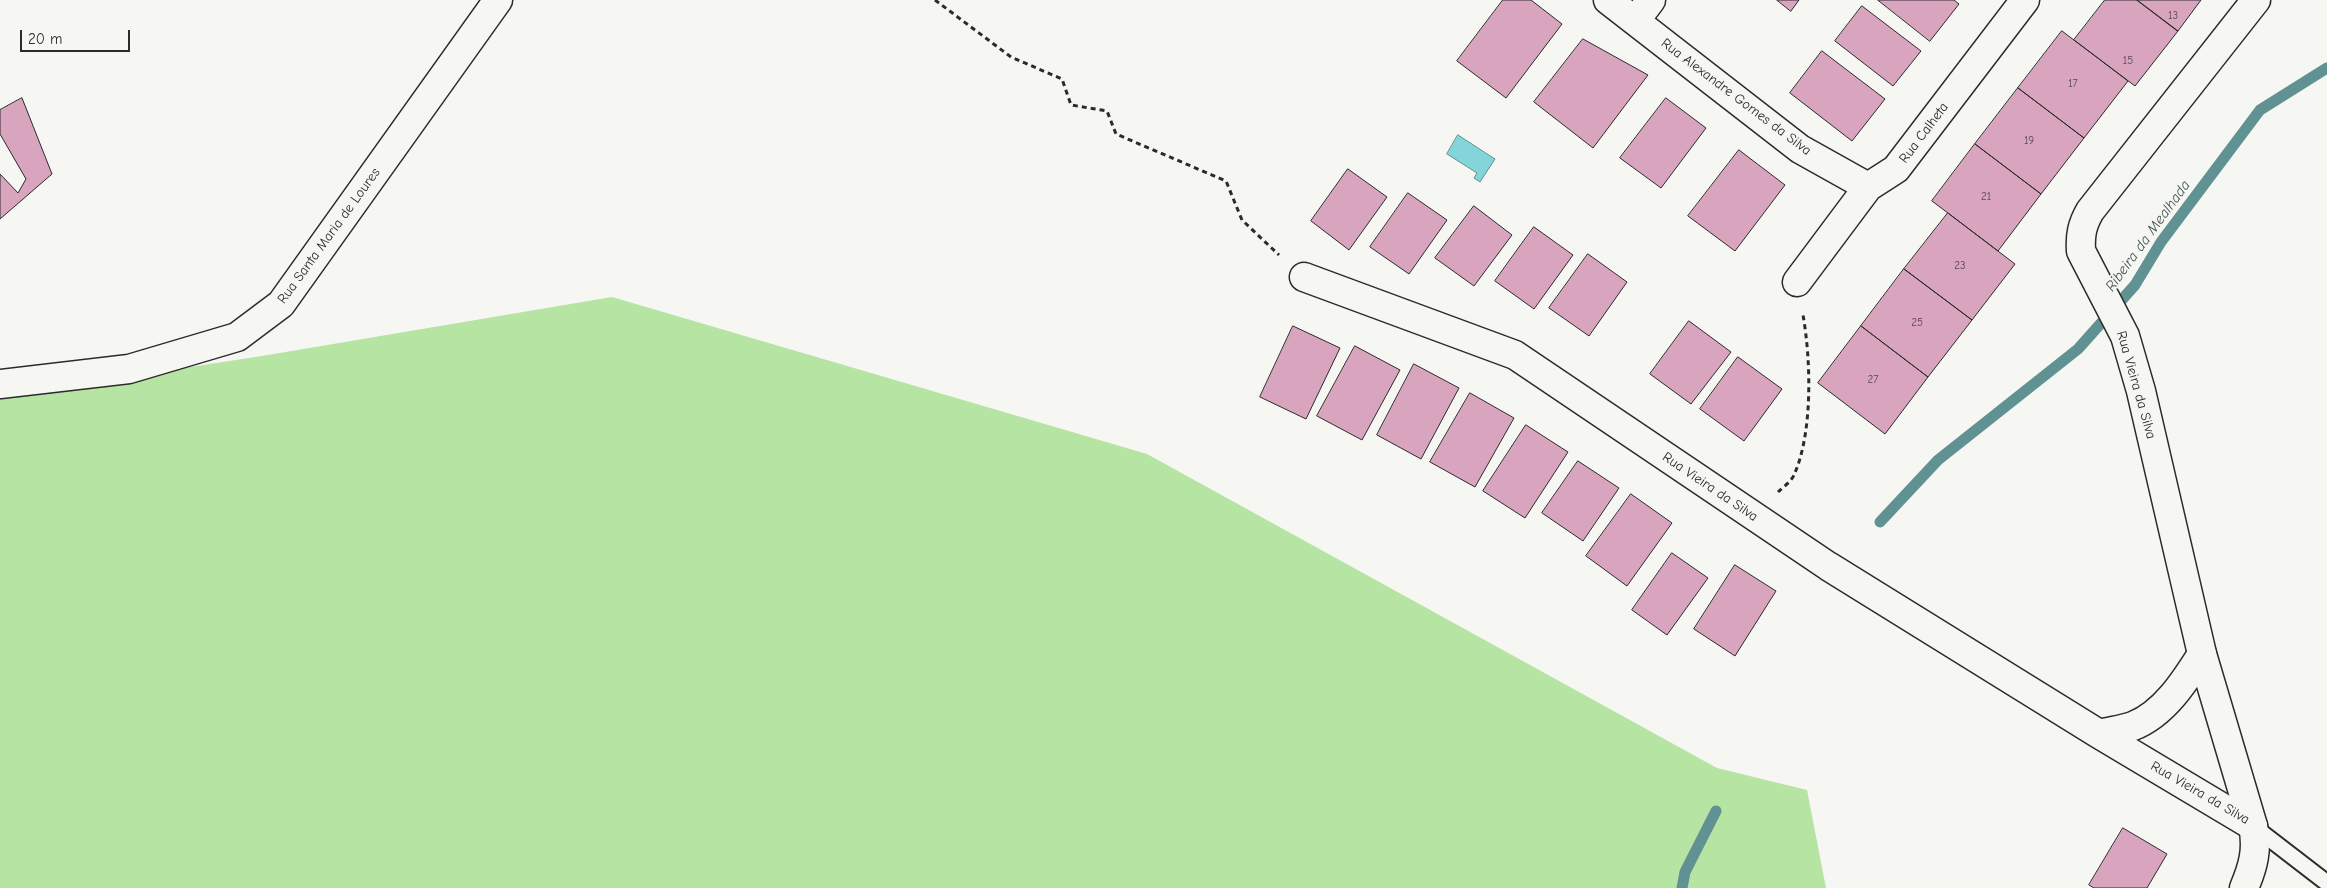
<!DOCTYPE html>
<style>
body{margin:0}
#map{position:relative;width:2327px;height:888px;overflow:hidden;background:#f6f6f2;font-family:"Comic Neue",sans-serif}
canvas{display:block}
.scale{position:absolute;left:20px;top:30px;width:110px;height:22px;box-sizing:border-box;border:2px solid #2b2b2b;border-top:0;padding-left:6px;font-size:15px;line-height:18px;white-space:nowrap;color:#2b2b2b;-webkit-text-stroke:4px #f6f6f2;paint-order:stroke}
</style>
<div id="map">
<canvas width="2327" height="888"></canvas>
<div class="scale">20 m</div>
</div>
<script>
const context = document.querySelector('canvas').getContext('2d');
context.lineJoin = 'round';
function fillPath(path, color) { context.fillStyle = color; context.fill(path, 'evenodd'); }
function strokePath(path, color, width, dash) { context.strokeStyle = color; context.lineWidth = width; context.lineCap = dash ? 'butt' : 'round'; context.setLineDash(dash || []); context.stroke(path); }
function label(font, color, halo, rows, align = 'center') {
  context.font = font + ' "Comic Neue",sans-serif'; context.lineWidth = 4; context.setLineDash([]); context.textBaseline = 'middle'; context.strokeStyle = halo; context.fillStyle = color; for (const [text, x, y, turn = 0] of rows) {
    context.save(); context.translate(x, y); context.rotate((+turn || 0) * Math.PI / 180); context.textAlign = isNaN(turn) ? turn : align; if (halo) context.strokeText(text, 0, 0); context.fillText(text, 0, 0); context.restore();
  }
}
fillPath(new Path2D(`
 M 612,297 L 1147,454 L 1717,768 L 1807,790 L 1826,888 L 0,888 L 0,396 L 262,356 Z`), '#b5e4a3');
const water = new Path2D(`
 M 1458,135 L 1495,159 L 1480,182 L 1474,178 L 1477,173 L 1447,154 Z`);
fillPath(water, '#83d5d9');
strokePath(water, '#609193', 1);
strokePath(new Path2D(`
 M 1880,522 L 1938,460 L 2078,349 L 2135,285 L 2161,242 L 2260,110 L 2327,68
 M 1682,888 L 1685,872 L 1716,811`), '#609193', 11);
const building = new Path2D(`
 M 1503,0 L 1531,0 L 1562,24 L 1506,98 L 1457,61 Z
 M 1777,0 L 1799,0 L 1791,11 Z
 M 1878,0 L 1954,0 L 1959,4 L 1930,41 Z
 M 2105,0 L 2137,0 L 2178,31 L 2135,86 L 2074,40 Z
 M 2137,0 L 2201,0 L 2178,31 Z
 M 1862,6 L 1921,51 L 1893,86 L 1835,41 Z
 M 2062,31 L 2128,81 L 2084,138 L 2018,88 Z
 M 1583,39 L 1648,75 L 1593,148 L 1534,102 Z
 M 1822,51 L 1885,99 L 1852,141 L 1790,93 Z
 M 2018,88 L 2084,138 L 2041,194 L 1975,144 Z
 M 22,98 L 52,174 L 0,219 L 0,174 L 18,193 L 26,179 L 0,134 L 0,110 Z
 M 1666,98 L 1706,128 L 1661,188 L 1620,158 Z
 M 1975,144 L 2041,194 L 1998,251 L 1932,201 Z
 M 1739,150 L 1785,185 L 1735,251 L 1688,216 Z
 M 1348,169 L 1387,197 L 1349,250 L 1311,221 Z
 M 1408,193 L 1447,220 L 1409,274 L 1370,247 Z
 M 1474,206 L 1512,235 L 1474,286 L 1435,258 Z
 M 1948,213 L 2015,264 L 1972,320 L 1904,269 Z
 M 1534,227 L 1573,255 L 1534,309 L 1495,281 Z
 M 1588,254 L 1627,282 L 1589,336 L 1549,308 Z
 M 1904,269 L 1972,320 L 1928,377 L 1861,326 Z
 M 1689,321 L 1731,352 L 1691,404 L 1650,374 Z
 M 1293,326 L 1340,348 L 1306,419 L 1260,397 Z
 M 1861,326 L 1928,377 L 1885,434 L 1818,383 Z
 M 1355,346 L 1400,370 L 1362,440 L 1317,416 Z
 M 1738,357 L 1782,389 L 1744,441 L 1700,409 Z
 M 1414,364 L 1459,388 L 1421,459 L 1377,435 Z
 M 1470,393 L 1514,418 L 1475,487 L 1430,462 Z
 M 1526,425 L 1568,452 L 1525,518 L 1483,491 Z
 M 1578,461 L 1619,488 L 1583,541 L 1542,513 Z
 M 1631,494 L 1672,523 L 1627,586 L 1586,556 Z
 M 1672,553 L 1708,578 L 1667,635 L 1632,610 Z
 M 1735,565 L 1776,591 L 1735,656 L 1694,629 Z
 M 2123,828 L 2167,854 L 2147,888 L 2094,888 L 2089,885 Z`);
fillPath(building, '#d8a4be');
strokePath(building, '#2b2b2b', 1);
const lane = new Path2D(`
 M 2253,826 L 2327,883`);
const street = new Path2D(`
 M 1608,0 L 1800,149 L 1868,187
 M 1636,20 L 1651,0
 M 1304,277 L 1515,355 L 1828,566 L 2099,734 L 2253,826
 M 1797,282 L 1868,187 L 1896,169 L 2025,0
 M 0,384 L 129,369 L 237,337 L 281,304 L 498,0
 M 2099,734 C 2110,731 2122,730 2133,726 C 2164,714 2185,681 2202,654`);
const secondary = new Path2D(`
 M 2244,888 C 2253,867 2258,849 2253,826 L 2202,654 L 2141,391 L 2125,336 L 2081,251 C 2080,235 2082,225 2090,211 L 2256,0`);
strokePath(lane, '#2b2b2b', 19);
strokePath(street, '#2b2b2b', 31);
strokePath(secondary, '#2b2b2b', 31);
strokePath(new Path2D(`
 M 935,0 L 1011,57 L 1062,79 L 1071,105 L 1107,111 L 1116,134 L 1226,181 L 1242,220 L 1279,255
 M 1778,492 C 1783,487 1791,482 1794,475 C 1813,433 1811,360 1803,315`), '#2b2b2b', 3, [5, 4]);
strokePath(lane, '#f6f6f2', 15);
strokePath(street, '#f6f6f2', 28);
strokePath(secondary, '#f6f6f2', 28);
label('11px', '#564950', null, [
 ["13",2173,16],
 ["15",2128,61],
 ["17",2073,84],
 ["19",2029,141],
 ["21",1986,197],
 ["23",1960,266],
 ["25",1917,323],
 ["27",1873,380]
]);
label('14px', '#2b2b2b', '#f6f6f2', [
 ["Rua Alexandre Gomes da Silva",1736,97,37],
 ["Rua Calheta",1924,133,-53],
 ["Rua Santa Maria de Loures",329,236,-54],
 ["Rua Vieira da Silva",2136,385,74],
 ["Rua Vieira da Silva",1710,487,34],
 ["Rua Vieira da Silva",2200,793,30]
]);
label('italic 15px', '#415656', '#f6f6f2', [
 ["Ribeira da Mealhada",2148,236,-54]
]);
</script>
